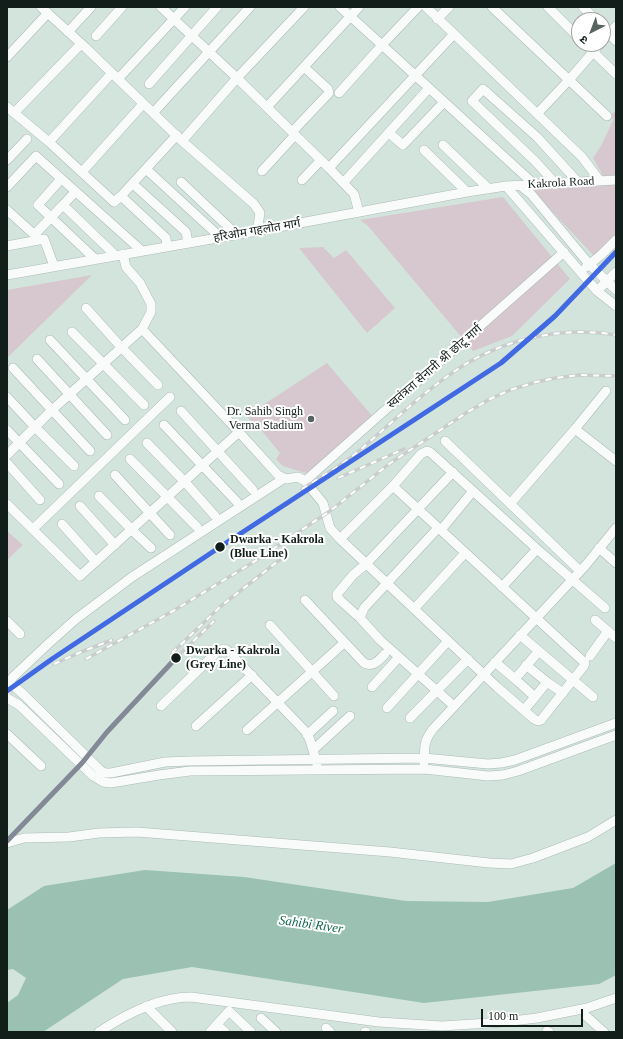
<!DOCTYPE html>
<meta charset="utf-8">
<style>
body{margin:0}
#map{position:relative;width:623px;height:1039px;overflow:hidden;background:#d3e4dd;font-family:"Times New Roman","Noto Sans Devanagari",serif}
canvas{display:block}
.frame{position:absolute;inset:0;border:8px solid #121e1a;pointer-events:none}
.north{position:absolute;left:571px;top:12px;width:40px;height:40px;box-sizing:border-box;background:#fff;border:1px solid #a0a5a3;border-radius:50%;rotate:222deg;font-size:11px;font-weight:700;line-height:16px;text-align:center;color:#121e1a}
.north::after{content:'';display:block;margin:auto;width:14px;height:18px;background:#56635e;clip-path:polygon(50% 0,100% 100%,50% 72%,0 100%)}
.scale{position:absolute;left:481px;top:1009px;width:102px;height:18px;box-sizing:border-box;border:2px solid #121e1a;border-top:0;padding-left:5px;font-size:12px;line-height:14px;white-space:nowrap;color:#121e1a;-webkit-text-stroke:3px #fff;paint-order:stroke}
</style>
<div id="map">
<canvas width="623" height="1039"></canvas>
<div class="frame"></div>
<div class="north">उ</div>
<div class="scale">100 m</div>
</div>
<script>
const context = document.querySelector('canvas').getContext('2d');
context.lineJoin = 'round';
function fillPath(path, color) { context.fillStyle = color; context.fill(path, 'evenodd'); }
function strokePath(path, color, width, dash) { context.strokeStyle = color; context.lineWidth = width; context.lineCap = dash ? 'butt' : 'round'; context.setLineDash(dash || []); context.stroke(path); }
function label(font, color, halo, rows, align = 'center') {
  context.font = font + ' "Times New Roman","Noto Sans Devanagari",serif'; context.lineWidth = 4; context.setLineDash([]); context.textBaseline = 'middle'; context.strokeStyle = halo; context.fillStyle = color; for (const [text, x, y, turn = 0] of rows) {
    context.save(); context.translate(x, y); context.rotate((+turn || 0) * Math.PI / 180); context.textAlign = isNaN(turn) ? turn : align; if (halo) context.strokeText(text, 0, 0); context.fillText(text, 0, 0); context.restore();
  }
}
fillPath(new Path2D(`
 M 616,110 L 616,176 L 603,176 L 593,158 L 602,144 L 614,118 L 606,121 Z
 M 611,184 L 616,185 L 616,234 L 594,256 L 531,189 Z
 M 503,197 L 570,279 L 512,336 L 473,351 L 368,226 L 360,220 Z
 M 323,247 L 334,258 L 346,250 L 395,308 L 367,333 L 299,248 Z
 M 92,275 L 7,358 L 7,290 Z
 M 327,363 L 374,418 L 314,470 L 305,473 L 283,466 L 276,459 L 280,453 L 261,430 L 246,416 Z
 M 7,531 L 23,545 L 7,560 Z`), '#d7c8cf');
fillPath(new Path2D(`
 M 616,863 L 616,975 L 599,984 L 424,1003 L 192,967 L 123,979 L 43,1032 L 7,1032 L 7,1003 L 18,995 L 26,978 L 13,969 L 7,970 L 7,910 L 44,886 L 145,870 L 244,877 L 406,901 L 488,902 L 573,888 Z`), '#9ac1b1');
const minor = new Path2D(`
 M 41,7 L 85,47 L 182,141 L 254,204 L 260,213 L 257,231
 M 161,7 L 237,78 L 329,168
 M 418,7 L 382,45 L 535,185
 M 426,7 L 582,157 L 600,181
 M 492,7 L 607,116
 M 548,7 L 579,38
 M 583,7 L 596,20
 M 437,19 L 449,7
 M 603,27 L 616,41
 M 68,32 L 91,7
 M 96,36 L 122,7
 M 603,40 L 616,26
 M 585,44 L 616,74
 M 7,57 L 48,13
 M 118,79 L 185,7
 M 149,84 L 217,7
 M 339,93 L 382,45 L 340,7
 M 7,107 L 49,142 L 114,202 L 121,196 L 166,238 L 167,246
 M 267,107 L 359,7
 M 14,113 L 81,44
 M 153,113 L 250,7
 M 537,114 L 569,80 L 600,44
 M 292,132 L 329,93 L 328,89 L 304,67
 M 389,133 L 403,145 L 444,102
 M 182,141 L 237,78 L 304,7
 M 49,142 L 112,73
 M 443,145 L 489,189
 M 424,150 L 467,192
 M 7,160 L 27,139
 M 146,169 L 220,237
 M 262,171 L 295,135
 M 82,172 L 143,104
 M 61,179 L 38,205 L 95,259
 M 302,180 L 321,160
 M 181,182 L 237,235
 M 344,182 L 429,88
 M 133,184 L 186,232 L 188,243
 M 556,184 L 535,161 L 472,101 L 483,89 L 537,137 L 578,182
 M 506,186 L 597,291 L 616,306
 M 521,186 L 531,194 L 589,264 L 616,290
 M 7,187 L 36,156 L 142,251
 M 121,196 L 177,135
 M 63,205 L 75,192
 M 7,210 L 38,238
 M 359,212 L 354,194 L 329,168 L 453,35
 M 34,235 L 63,205 L 115,255
 M 7,246 L 44,239 L 54,266
 M 586,267 L 601,255 L 616,240
 M 7,275 L 257,231 L 467,192 L 506,186 L 616,180
 M 597,291 L 616,272
 M 86,308 L 121,347 L 158,385
 M 142,329 L 239,432 L 278,475 L 286,479 L 298,477 L 305,481 L 323,503 L 330,528 L 340,539 L 497,687 L 534,719 L 538,721 L 541,720 L 584,666 L 585,663 L 393,486 L 340,539
 M 72,332 L 144,405
 M 50,340 L 125,420
 M 37,359 L 107,435
 M 13,368 L 90,451
 M 7,397 L 34,426 L 74,466
 M 181,411 L 253,490
 M 164,425 L 237,502
 M 575,429 L 616,461
 M 7,430 L 59,484
 M 445,441 L 580,571
 M 147,443 L 185,482 L 215,516
 M 7,455 L 52,410 L 142,329 L 151,312 L 151,304 L 140,283 L 126,267 L 123,254
 M 130,459 L 197,527
 M 7,463 L 40,500
 M 453,472 L 366,564 L 353,575 L 337,594 L 337,597 L 341,601 L 360,618 L 380,640 L 454,706
 M 115,475 L 170,535
 M 305,481 L 564,252
 M 393,486 L 421,454 L 427,451 L 430,452 L 537,549 L 605,608
 M 99,496 L 132,530 L 151,548
 M 7,504 L 80,576 L 239,432
 M 510,504 L 575,429 L 606,391
 M 80,506 L 115,545
 M 62,524 L 96,562
 M 33,529 L 170,397
 M 441,530 L 473,491
 M 599,548 L 616,563
 M 502,587 L 537,549
 M 305,600 L 364,663 C 373,668 379,660 385,654
 M 414,609 L 465,553
 M 360,618 L 364,608 L 438,528
 M 595,620 L 616,638
 M 7,621 L 20,634
 M 270,625 L 334,696
 M 520,635 L 593,697
 M 590,656 L 608,631
 M 495,662 L 515,679
 M 526,665 L 547,682 L 535,697
 M 547,682 L 563,693
 M 7,685 L 15,687 L 23,694 L 100,770 L 105,773 L 111,773 L 165,762 L 189,761 L 424,758 L 488,764 L 501,763 L 515,760 L 616,723
 M 372,687 L 399,657
 M 7,690 L 8,685 L 13,677 L 48,644 L 76,619 L 132,577 L 283,479
 M 7,698 L 19,705 L 93,776 L 103,782 L 111,783 L 159,775 L 190,771 L 424,769 L 488,776 L 503,775 L 518,771 L 616,735
 M 161,706 L 217,652 L 224,649 L 227,650 L 306,732 L 310,740 L 317,764
 M 387,708 L 448,641
 M 524,710 L 535,697 L 515,679 L 539,651
 M 410,718 L 468,659
 M 196,726 L 252,675
 M 247,730 L 344,643
 M 7,734 L 41,766
 M 307,735 L 333,711
 M 313,750 L 350,716
 M 424,763 C 425,747 423,742 433,729 L 585,566 L 616,528
 M 7,843 L 24,838 L 69,837 L 99,833 L 137,832 L 390,852 L 489,863 L 511,864 L 533,858 L 588,837 L 616,820
 M 146,1006 L 172,1032
 M 586,1016 L 604,1032
 M 261,1018 L 276,1032
 M 217,1025 L 225,1032
 M 326,1028 L 330,1032
 M 547,1031 L 549,1032
 M 99,1032 C 126,1014 158,997 191,997 L 379,1022 L 442,1026 L 504,1022 L 537,1018 L 587,1008 L 616,998
 M 210,1032 L 229,1011 L 251,1032
 M 365,1032 L 366,1032`);
strokePath(minor, '#acbab4', 10);
strokePath(minor, '#f8fbfa', 9);
const rail = new Path2D(`
 M 338,478 L 404,449
 M 302,489 C 321,477 342,465 360,450 C 394,421 426,389 464,365 C 508,338 565,326 616,335
 M 172,653 L 221,606 L 282,558
 M 176,658 L 214,621
 M 86,659 L 173,611 L 252,563 L 330,511 L 389,464 L 466,413 L 490,399 L 510,390 L 536,382 L 556,378 L 579,375 L 616,376
 M 54,664 L 81,652 L 112,640`);
strokePath(rail, '#c9cecc', 3.5);
strokePath(rail, '#fff', 2, [6]);
strokePath(new Path2D(`
 M 7,691 L 52,659 L 220,547 L 501,363 L 555,316 L 616,252`), '#4169e1', 5);
strokePath(new Path2D(`
 M 7,841 L 82,763 L 107,732 L 176,658`), '#838996', 5);
for (const [x, y, r, color] of [
 [311,419,4,"#56635e"],
 [220,547,5.5,"#121e1a"],
 [176,658,5.5,"#121e1a"]
]) { const dot = new Path2D(); dot.arc(x, y, r, 0, 2 * Math.PI); context.fillStyle = color; context.fill(dot); strokePath(dot, '#fff', 1.5); }
label('12px', '#121e1a', '#fff', [
 ["Kakrola Road",561,183,-3],
 ["हरिओम गहलोत मार्ग",257,231,-10],
 ["स्वतंत्रता सेनानी श्री छोटू मार्ग",435,367,-41]
]);
label('12px', '#121e1a', '#fff', [
 ["Dr. Sahib Singh",303,412],
 ["Verma Stadium",303,426]
], 'right');
label('bold 12px', '#121e1a', '#fff', [
 ["Dwarka - Kakrola",230,540],
 ["(Blue Line)",230,554],
 ["Dwarka - Kakrola",186,651],
 ["(Grey Line)",186,665]
], 'left');
label('italic 13px', '#0f674e', '#fff', [
 ["Sahibi River",311,925,8]
]);
</script>
